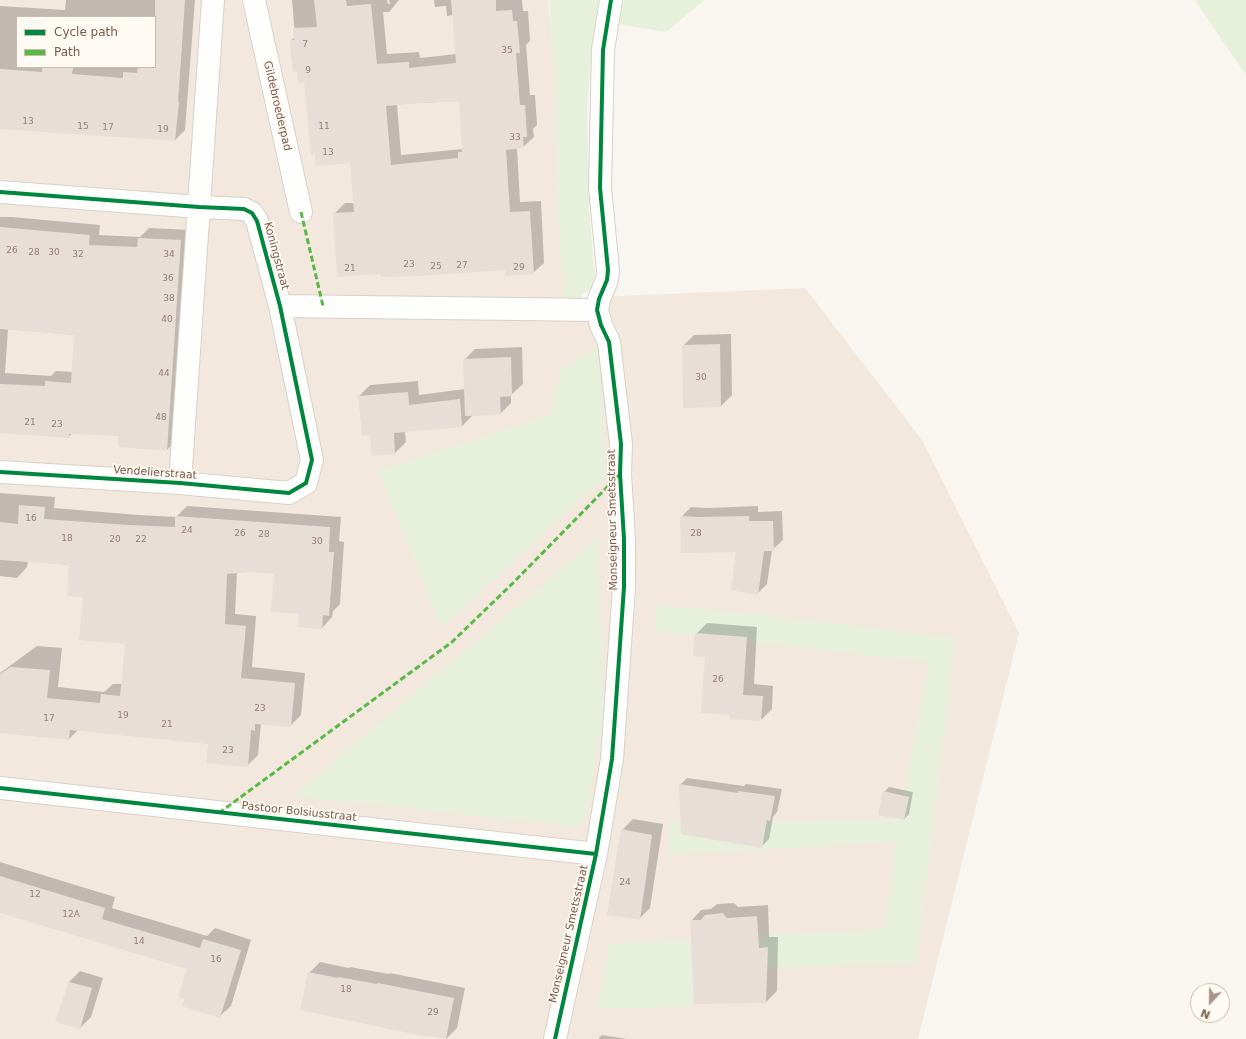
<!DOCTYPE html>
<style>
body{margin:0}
#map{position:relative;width:1246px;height:1039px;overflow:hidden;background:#f9f5f0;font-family:"DejaVu Sans",sans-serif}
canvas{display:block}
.legend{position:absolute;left:16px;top:16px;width:140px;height:52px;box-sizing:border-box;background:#fffaf3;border:1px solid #cabbb1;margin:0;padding:5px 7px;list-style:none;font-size:12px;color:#7a5c4d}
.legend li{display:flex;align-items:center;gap:8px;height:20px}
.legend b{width:20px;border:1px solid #cabbb1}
.north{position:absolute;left:1190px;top:983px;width:40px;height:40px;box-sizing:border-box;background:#fffaf3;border:1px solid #cabbb1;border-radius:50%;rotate:202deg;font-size:11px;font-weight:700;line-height:16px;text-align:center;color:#7a5c4d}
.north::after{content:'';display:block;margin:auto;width:14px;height:18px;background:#a69286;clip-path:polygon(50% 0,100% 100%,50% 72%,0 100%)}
</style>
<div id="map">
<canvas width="1246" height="1039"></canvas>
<ul class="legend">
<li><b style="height:5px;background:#00873e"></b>Cycle path</li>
<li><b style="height:5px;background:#58b947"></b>Path</li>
</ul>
<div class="north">N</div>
</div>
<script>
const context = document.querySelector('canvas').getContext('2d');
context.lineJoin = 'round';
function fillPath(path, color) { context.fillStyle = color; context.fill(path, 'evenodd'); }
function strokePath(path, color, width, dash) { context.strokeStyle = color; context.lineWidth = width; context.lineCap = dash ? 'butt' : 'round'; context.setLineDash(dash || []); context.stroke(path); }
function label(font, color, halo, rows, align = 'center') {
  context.font = font + ' "DejaVu Sans",sans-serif'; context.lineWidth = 3.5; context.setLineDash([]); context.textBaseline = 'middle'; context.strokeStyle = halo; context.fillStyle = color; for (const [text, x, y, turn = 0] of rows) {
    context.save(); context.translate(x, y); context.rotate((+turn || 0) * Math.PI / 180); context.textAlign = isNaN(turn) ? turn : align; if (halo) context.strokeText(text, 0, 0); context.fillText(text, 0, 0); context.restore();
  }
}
fillPath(new Path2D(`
 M 0,0 L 548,0 L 577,298 L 805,288 L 922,440 L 1019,633 L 918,1039 L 0,1039 ZM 17,17 L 155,17 L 155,67 L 17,67 Z`), '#f2e8de');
fillPath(new Path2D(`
 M 549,0 L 599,0 L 593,37 L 587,107 L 589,206 L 595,283 L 576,302 L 564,302 L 558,200 L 557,117 Z
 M 624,0 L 704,0 L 666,32 L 619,24 Z
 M 1195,0 L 1246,0 L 1246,75 Z
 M 598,347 L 607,478 L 589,491 L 443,628 L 378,471 L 551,414 L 561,368 Z
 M 598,538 L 604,712 L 586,821 L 572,826 L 293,796 Z
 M 655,605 L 761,615 L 956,638 L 916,963 L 692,971 L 693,1006 L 597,1009 L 610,944 L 884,929 L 897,842 L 666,855 L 671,823 L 899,819 L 929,662 L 655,631 Z`), '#e7f0db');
fillPath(new Path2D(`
 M 66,0 L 195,0 L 185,130 L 175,140 L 0,128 L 0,6 L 65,10 ZM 17,17 L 155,17 L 155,67 L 17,67 Z
 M 292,0 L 387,0 L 388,4 L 390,4 L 389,0 L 399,0 L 389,12 L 383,12 L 387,54 L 419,52 L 420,58 L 456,54 L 453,15 L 447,16 L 446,6 L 435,7 L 434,0 L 522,0 L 523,11 L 528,11 L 530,41 L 526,45 L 530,95 L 535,95 L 537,125 L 533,129 L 534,137 L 523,147 L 517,148 L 520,202 L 541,201 L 544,263 L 533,273 L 506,269 L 334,214 L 345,203 L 355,203 L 351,162 L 298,70 L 291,41 L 295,36 ZM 460,101 L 463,149 L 401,155 L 397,104 Z
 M 0,217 L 12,217 L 100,225 L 99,235 L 140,237 L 149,228 L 191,230 L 177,439 L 167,450 L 119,435 L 73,433 L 68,437 L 0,432 ZM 8,329 L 75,335 L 73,372 L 56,371 L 51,376 L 5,373 Z
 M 731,334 L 732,395 L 721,406 L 684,407 L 683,346 L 694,335 Z
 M 522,347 L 523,384 L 511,395 L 511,403 L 500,414 L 473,415 L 462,426 L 405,431 L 406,442 L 395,453 L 371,434 L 359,396 L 370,385 L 418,381 L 419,395 L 465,389 L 464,360 L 475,349 Z
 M 0,493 L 55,497 L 54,508 L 139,515 L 176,517 L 187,506 L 341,517 L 339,541 L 344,542 L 340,604 L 333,611 L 332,617 L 322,628 L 300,613 L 275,573 L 249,571 L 237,572 L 235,614 L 256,616 L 252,667 L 305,673 L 301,715 L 290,726 L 261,723 L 258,755 L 247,766 L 209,743 L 78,730 L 69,739 L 0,732 L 0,673 L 37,646 L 62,648 L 58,687 L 104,692 L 113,684 L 122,684 L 126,644 L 84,596 L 70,565 L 28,561 L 27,567 L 17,578 L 0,576 Z
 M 758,506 L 758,512 L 782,511 L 783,540 L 772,550 L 767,584 L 757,594 L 738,551 L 681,517 L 691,507 L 708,508 Z
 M 707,623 L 757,627 L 754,684 L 773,686 L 772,709 L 761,720 L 731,714 L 696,634 Z
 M 687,778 L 744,786 L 746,784 L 782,789 L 777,812 L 773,817 L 769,839 L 762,846 L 680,785 Z
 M 889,787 L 913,792 L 909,814 L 904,819 L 884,792 Z
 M 633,819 L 663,824 L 650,908 L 639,919 L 622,830 Z
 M 0,862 L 115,897 L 112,908 L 207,936 L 215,928 L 251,940 L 231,1006 L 220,1016 L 186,998 L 189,968 L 0,912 Z
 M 734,903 L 738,907 L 768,905 L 769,937 L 778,937 L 777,991 L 766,1002 L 691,921 L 701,910 L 711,909 L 717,904 Z
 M 320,962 L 349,968 L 350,967 L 389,974 L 390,973 L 465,988 L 457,1028 L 446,1039 L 309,973 Z
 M 80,971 L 103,978 L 91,1017 L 80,1028 L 57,1022 L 69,982 Z
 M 602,1035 L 627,1039 L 598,1039 Z`), '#0003');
fillPath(new Path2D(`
 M 155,0 L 185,0 L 178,102 L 179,102 L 175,141 L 0,129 L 0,69 L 42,72 L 42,67 L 73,68 L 72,74 L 123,78 L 123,72 L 137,73 L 138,67 L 155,67 Z
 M 314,0 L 346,0 L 347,6 L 371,4 L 377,64 L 409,62 L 409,68 L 456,63 L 451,0 L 496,0 L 496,11 L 512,10 L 513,21 L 517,21 L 520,53 L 516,53 L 520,105 L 525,105 L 527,137 L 523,137 L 524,148 L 506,150 L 510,212 L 530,211 L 534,274 L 505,276 L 505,270 L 421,276 L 381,277 L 380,274 L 337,277 L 333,213 L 354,212 L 350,163 L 316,166 L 315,154 L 311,155 L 304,82 L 298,83 L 297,71 L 293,72 L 291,56 L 290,40 L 294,40 L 293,28 L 317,27 ZM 432,102 L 459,102 L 462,152 L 458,152 L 458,158 L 391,165 L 386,106 Z
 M 0,227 L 90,235 L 89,245 L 137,247 L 138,238 L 181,240 L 167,451 L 118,447 L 118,436 L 69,434 L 69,438 L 0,433 L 0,384 L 45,386 L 45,381 L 71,383 L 74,335 L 0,329 Z
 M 720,344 L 721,407 L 683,408 L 682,345 Z
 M 511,357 L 512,396 L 500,397 L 501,415 L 465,416 L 463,359 Z
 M 408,392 L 409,405 L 460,399 L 462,427 L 394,433 L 395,454 L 372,456 L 370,435 L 362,436 L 358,396 Z
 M 19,505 L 45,507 L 44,519 L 128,525 L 175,527 L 175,516 L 330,527 L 329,552 L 334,552 L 329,616 L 323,615 L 322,629 L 298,627 L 299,614 L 271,612 L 274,574 L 249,572 L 227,574 L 225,624 L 246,626 L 241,678 L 295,683 L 291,727 L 255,724 L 255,731 L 251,730 L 248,767 L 206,763 L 208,744 L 70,730 L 69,740 L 0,733 L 0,674 L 11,667 L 50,670 L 47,698 L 100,703 L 101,694 L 120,696 L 125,644 L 79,640 L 83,597 L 67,596 L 69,565 L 0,560 L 0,522 L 18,524 Z
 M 680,516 L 698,517 L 749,516 L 749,521 L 773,521 L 774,551 L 764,551 L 758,595 L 731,590 L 736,552 L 681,553 Z
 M 695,633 L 747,637 L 743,695 L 763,696 L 761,721 L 729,719 L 730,715 L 701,713 L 705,657 L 693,656 Z
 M 679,784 L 738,793 L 738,791 L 775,796 L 770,821 L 767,820 L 762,848 L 681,834 Z
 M 883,791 L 909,797 L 904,820 L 878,815 Z
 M 621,829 L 652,835 L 640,920 L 607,915 Z
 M 0,876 L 105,908 L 102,919 L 200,948 L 203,939 L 241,950 L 220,1018 L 182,1006 L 185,999 L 178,997 L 187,969 L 0,913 Z
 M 723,913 L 727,918 L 757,916 L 759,948 L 768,947 L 766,1003 L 694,1004 L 690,920 L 701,920 L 705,915 Z
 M 308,972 L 338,978 L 338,977 L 377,984 L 378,983 L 454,998 L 446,1039 L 418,1035 L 300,1010 Z
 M 69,982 L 92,988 L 80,1029 L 55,1022 Z`), '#e6ded7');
const minor = new Path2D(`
 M 254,0 L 301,212
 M 0,192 L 199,207 L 244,209 L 252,213 L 257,221 L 280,306 L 312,460 L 306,483 L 289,493 L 180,483 L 0,472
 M 280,306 L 597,310
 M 180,483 L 213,0
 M 0,788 L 596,854
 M 555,1039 L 596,854 L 612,759 L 624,587 L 624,539 L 620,474 L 621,444 L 609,342 L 601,325 L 597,310 L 599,299 L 607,280 L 608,270 L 600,188 L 603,50 L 611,0`);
strokePath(minor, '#d7d1cb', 24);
strokePath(minor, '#fefefd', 22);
strokePath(new Path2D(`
 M 301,212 L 323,306
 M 219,813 L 452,642 L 513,583 L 620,474`), '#58b947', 3, [6, 3]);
strokePath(new Path2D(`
 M 0,192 L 199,207 L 244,209 L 252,213 L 257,221 L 280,306 L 312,460 L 306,483 L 289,493 L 180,483 L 0,472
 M 0,788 L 596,854
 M 555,1039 L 596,854 L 612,759 L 624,587 L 624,539 L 620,474 L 621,444 L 609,342 L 601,325 L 597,310 L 599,299 L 607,280 L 608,270 L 600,188 L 603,50 L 611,0`), '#00873e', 4);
label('9px', '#977e72', null, [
 ["7",305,45],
 ["35",507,51],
 ["9",308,71],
 ["13",28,122],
 ["15",83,127],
 ["11",324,127],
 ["17",108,128],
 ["19",163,130],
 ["33",515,138],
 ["13",328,153],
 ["26",12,251],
 ["28",34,253],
 ["30",54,253],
 ["32",78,255],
 ["34",169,255],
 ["23",409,265],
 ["27",462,266],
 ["25",436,267],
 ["29",519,268],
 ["21",350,269],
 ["36",168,279],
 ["38",169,299],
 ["40",167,320],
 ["44",164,374],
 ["30",701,378],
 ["48",161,418],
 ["21",30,423],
 ["23",57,425],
 ["16",31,519],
 ["24",187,531],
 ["26",240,534],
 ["28",696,534],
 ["28",264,535],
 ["18",67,539],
 ["20",115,540],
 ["22",141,540],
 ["30",317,542],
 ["26",718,680],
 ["23",260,709],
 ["19",123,716],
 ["17",49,719],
 ["21",167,725],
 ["23",228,751],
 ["24",625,883],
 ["12",35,895],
 ["12A",71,915],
 ["14",139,942],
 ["16",216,960],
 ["18",346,990],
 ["29",433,1013]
]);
label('11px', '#7a5c4d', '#fffaf3', [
 ["Gildebroederpad",277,106,77],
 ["Koningstraat",276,256,75],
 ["Vendelierstraat",155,473,4],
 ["Monseigneur Smetsstraat",613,520,-91],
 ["Pastoor Bolsiusstraat",299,812,6],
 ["Monseigneur Smetsstraat",569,934,-77]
]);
</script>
